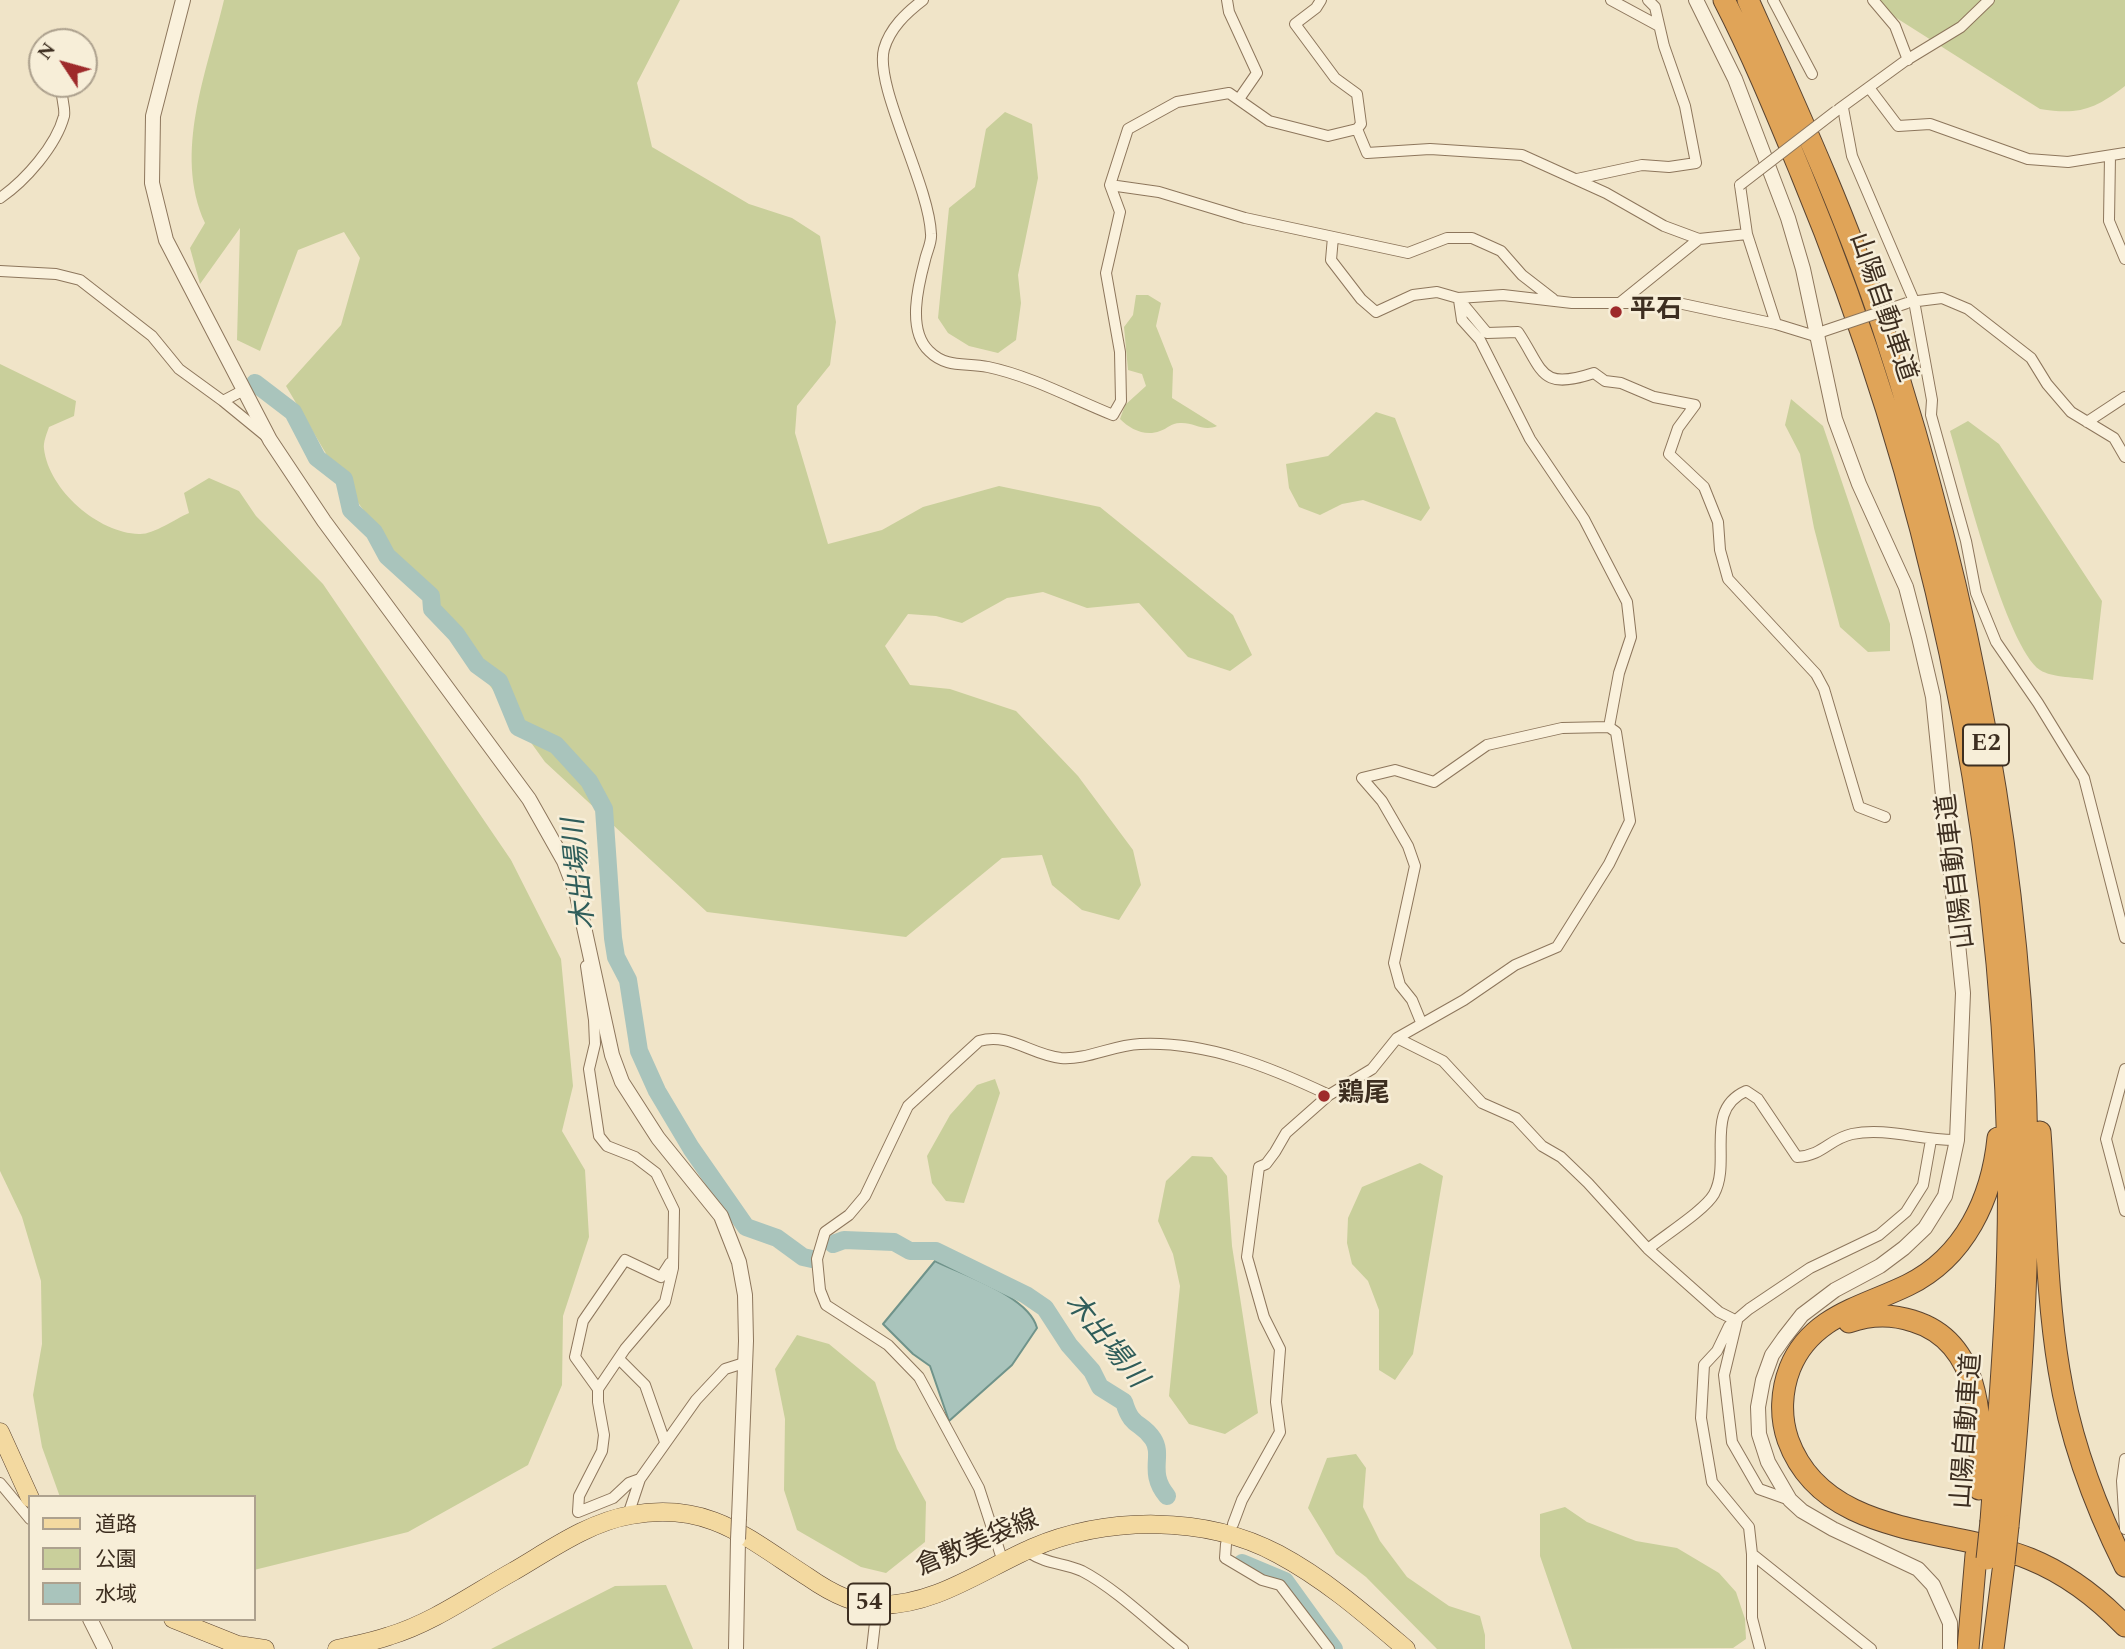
<!DOCTYPE html>
<meta charset="utf-8">
<style>
body{margin:0}
#map{position:relative;width:2125px;height:1649px;overflow:hidden;background:#f0e4c8;font-family:Spectral,"Noto Sans JP",serif}
canvas{display:block}
.legend{position:absolute;left:28px;top:1495px;width:228px;height:126px;box-sizing:border-box;background:#f7eed8;border:2px solid #ada18e;margin:0;padding:9px 12px;list-style:none;font-size:21px;color:#3d2e20}
.legend li{display:flex;align-items:center;gap:14px;height:35px}
.legend b{width:35px;border:2px solid #ada18e}
.north{position:absolute;left:28px;top:28px;width:70px;height:70px;box-sizing:border-box;background:#f7eed8;border:2px solid #ada18e;border-radius:50%;rotate:306deg;font-size:19px;font-weight:700;line-height:28px;text-align:center;color:#3d2e20}
.north::after{content:'';display:block;margin:auto;width:24px;height:32px;background:#9e2a2b;clip-path:polygon(50% 0,100% 100%,50% 72%,0 100%)}
</style>
<div id="map">
<canvas width="2125" height="1649"></canvas>
<ul class="legend">
<li><b style="height:9px;background:#f3d9a0"></b>道路</li>
<li><b style="height:19px;background:#c9cf9b"></b>公園</li>
<li><b style="height:19px;background:#a9c4bc"></b>水域</li>
</ul>
<div class="north">N</div>
</div>
<script>
const context = document.querySelector('canvas').getContext('2d');
context.lineJoin = 'round';
function fillPath(path, color) { context.fillStyle = color; context.fill(path, 'evenodd'); }
function strokePath(path, color, width, dash) { context.strokeStyle = color; context.lineWidth = width; context.lineCap = dash ? 'butt' : 'round'; context.setLineDash(dash || []); context.stroke(path); }
function label(font, color, halo, rows, align = 'center') {
  context.font = font + ' Spectral,"Noto Sans JP",serif'; context.lineWidth = 5; context.setLineDash([]); context.textBaseline = 'middle'; context.strokeStyle = halo; context.fillStyle = color; for (const [text, x, y, turn = 0] of rows) {
    context.save(); context.translate(x, y); context.rotate((+turn || 0) * Math.PI / 180); context.textAlign = isNaN(turn) ? turn : align; if (halo) context.strokeText(text, 0, 0); context.fillText(text, 0, 0); context.restore();
  }
}
fillPath(new Path2D(`
 M 224,0 L 680,0 L 637,83 L 652,147 L 749,204 L 792,218 L 820,236 L 836,322 L 830,365 L 797,406 L 795,433 L 828,544 L 882,530 L 923,507 L 999,486 L 1100,507 L 1233,615 L 1252,655 L 1230,671 L 1188,657 L 1139,603 L 1087,608 L 1043,592 L 1007,598 L 962,623 L 936,616 L 908,614 L 885,646 L 910,685 L 950,689 L 1016,711 L 1078,776 L 1133,850 L 1141,885 L 1119,920 L 1082,910 L 1052,885 L 1042,855 L 1002,858 L 906,937 L 707,912 L 545,762 L 341,479 L 286,386 L 341,325 L 360,258 L 344,232 L 298,250 L 260,351 L 237,340 L 240,228 L 200,284 L 190,248 L 205,223 C 173,152 207,72 224,0 Z
 M 1874,0 L 2125,0 L 2125,86 C 2094,110 2078,115 2040,109 L 1879,7 Z
 M 1005,112 L 1032,124 L 1038,178 L 1018,275 L 1021,303 L 1016,340 L 998,353 L 969,346 L 948,333 L 938,318 L 949,208 L 975,187 L 986,129 Z
 M 1136,295 L 1148,295 L 1161,303 L 1156,326 L 1173,369 L 1172,398 L 1217,426 C 1203,432 1194,422 1180,423 C 1171,423 1167,429 1160,431 C 1145,437 1130,429 1120,419 L 1125,405 L 1146,386 L 1142,374 L 1128,370 L 1124,327 L 1133,315 Z
 M 0,364 L 76,401 L 74,416 L 49,427 C 47,433 43,442 44,449 C 49,490 98,533 139,534 C 153,535 175,519 189,513 L 184,493 L 209,478 L 239,491 L 256,516 L 323,584 L 511,860 L 561,959 L 573,1086 L 562,1131 L 585,1170 L 589,1237 L 563,1316 L 562,1385 L 528,1465 L 408,1532 L 254,1570 L 254,1497 L 60,1497 L 42,1447 L 33,1395 L 42,1344 L 41,1281 L 22,1217 L 0,1171 Z
 M 1791,399 L 1823,426 L 1890,624 L 1890,651 L 1868,652 L 1840,627 L 1814,528 L 1800,454 L 1785,425 Z
 M 1376,412 L 1395,418 L 1430,508 L 1421,521 L 1363,500 L 1342,504 L 1320,515 L 1299,507 L 1289,488 L 1286,464 L 1328,456 Z
 M 1968,421 L 1999,444 L 2102,601 L 2093,680 C 2078,677 2052,678 2040,670 C 2006,647 1964,477 1950,431 Z
 M 995,1079 L 1000,1093 L 964,1203 L 946,1201 L 932,1183 L 927,1156 L 950,1115 L 977,1085 Z
 M 1192,1156 L 1212,1157 L 1227,1176 L 1232,1246 L 1258,1413 L 1225,1434 L 1189,1424 L 1169,1396 L 1180,1286 L 1173,1254 L 1158,1221 L 1166,1181 Z
 M 1420,1163 L 1443,1176 L 1413,1354 L 1395,1380 L 1379,1370 L 1379,1310 L 1368,1281 L 1352,1264 L 1347,1243 L 1348,1218 L 1362,1187 Z
 M 797,1335 L 829,1344 L 875,1382 L 897,1449 L 926,1502 L 925,1542 L 886,1573 L 861,1567 L 797,1530 L 784,1490 L 785,1419 L 775,1369 Z
 M 1356,1454 L 1366,1468 L 1363,1507 L 1380,1541 L 1407,1577 L 1449,1606 L 1480,1616 L 1485,1635 L 1485,1649 L 1437,1649 L 1366,1577 L 1336,1554 L 1308,1508 L 1327,1458 Z
 M 1565,1507 L 1587,1522 L 1636,1541 L 1677,1548 L 1719,1573 L 1736,1592 L 1745,1619 L 1746,1639 L 1733,1648 L 1572,1649 L 1540,1556 L 1540,1514 Z
 M 666,1585 L 693,1649 L 491,1649 L 615,1586 Z`), '#c9cf9b');
const water = new Path2D(`
 M 935,1261 C 963,1275 1029,1296 1037,1328 L 1012,1365 L 949,1421 L 930,1366 L 913,1354 L 883,1324 Z`);
fillPath(water, '#a9c4bc');
strokePath(water, '#6f938a', 2);
strokePath(new Path2D(`
 M 255,383 L 293,412 L 317,458 L 344,479 L 351,510 L 374,532 L 387,556 L 431,596 L 432,609 L 456,634 L 477,665 L 499,681 L 518,727 L 556,745 L 589,781 L 604,809 L 613,938 L 616,957 L 628,980 L 639,1051 L 657,1091 L 691,1148 L 746,1227 L 777,1238 L 803,1257 L 812,1259
 M 833,1244 L 844,1240 L 894,1242 L 910,1251 L 936,1251 L 1026,1295 L 1045,1308 L 1069,1345 L 1092,1371 L 1100,1387 L 1124,1402 C 1132,1429 1141,1421 1153,1439 C 1164,1456 1147,1472 1167,1496
 M 1242,1563 L 1285,1581 L 1334,1649`), '#a9c4bc', 18);
const minor = new Path2D(`
 M 923,0 C 906,13 890,28 884,49 C 874,86 929,184 931,234 C 932,242 927,251 925,260 C 918,286 907,330 929,351 C 947,369 966,362 988,367 C 1031,376 1073,399 1113,415 L 1121,401 L 1120,352 L 1106,273 L 1120,212 L 1110,185 L 1128,129 L 1177,102 L 1229,93 L 1269,121 L 1328,136 L 1357,129
 M 1227,0 L 1229,12 L 1257,73 L 1239,99
 M 1321,0 L 1316,8 L 1295,24 L 1335,78 L 1357,94 L 1361,124 L 1357,129 L 1367,153 L 1430,149 L 1522,155 L 1606,193 L 1664,226 L 1699,239 L 1747,234
 M 1611,0 L 1659,26
 M 1773,0 L 1812,74
 M 1873,0 L 1895,26 L 1908,60
 M 1870,89 L 1898,126 L 1930,124 L 2028,159 L 2068,162 L 2125,153
 M 1843,108 L 1852,156 L 1914,301 L 1932,400 L 1931,415 L 1966,541 L 1976,593 L 1996,642 L 2038,703 L 2084,778 L 2125,938
 M 1839,109 L 1905,61 L 1961,27 L 1989,0
 M 2110,156 L 2109,221 L 2125,259
 M 1577,179 L 1642,165 L 1669,167 L 1696,163 L 1685,106 L 1664,46 L 1655,7 L 1648,0
 M 1110,185 L 1159,192 L 1245,218 L 1408,253 L 1447,238 L 1472,238 L 1501,251 L 1522,275 L 1553,299
 M 1740,185 L 1747,234 L 1776,324
 M 0,198 C 25,181 56,146 64,116 C 66,105 58,95 65,84
 M 1333,237 L 1331,260 L 1361,299 L 1376,312 L 1413,295 L 1437,292 L 1458,298 L 1503,295 L 1572,303 L 1678,303 L 1776,324 L 1815,336 L 1822,332
 M 0,271 L 56,274 L 80,280 L 152,336 L 179,369 L 223,401 L 242,391
 M 1458,298 L 1487,333 L 1518,332 C 1544,371 1539,391 1594,373 L 1605,381 L 1621,383 L 1654,397 L 1695,405 L 1678,428 L 1669,454 L 1704,487 L 1718,522 L 1720,550 L 1728,579 L 1816,674 L 1824,689 L 1859,807 L 1885,817
 M 1459,300 L 1462,320 L 1480,340 L 1530,439 L 1584,519 L 1627,602 L 1631,637 L 1619,673 L 1609,727
 M 1621,302 L 1699,239
 M 1910,302 L 1942,298 L 1968,309 L 2031,358 L 2047,384 L 2071,412 L 2114,438 L 2125,457
 M 223,401 L 267,437
 M 2087,422 L 2125,397
 M 586,966 L 594,1020 L 595,1044 L 589,1069 L 599,1136 L 607,1146 L 635,1157 L 656,1173 L 674,1210 L 673,1268 L 665,1302 L 625,1349 L 598,1389 L 598,1402 L 604,1435 L 602,1451 L 579,1496 L 578,1512 L 613,1498 L 629,1483 L 640,1479
 M 1397,1038 L 1443,1061 L 1482,1103 L 1516,1118 L 1542,1146 L 1561,1157 L 1588,1183 L 1648,1249 L 1719,1312 L 1737,1321
 M 2125,1069 L 2106,1139 L 2125,1211
 M 1648,1249 C 1665,1235 1705,1210 1714,1194 C 1732,1161 1703,1110 1746,1091 L 1758,1099 L 1797,1157 C 1824,1155 1829,1139 1852,1134 C 1887,1127 1922,1141 1957,1140
 M 1737,1321 L 1724,1375 L 1732,1442 L 1759,1489 L 1790,1500
 M 619,1359 L 645,1385 L 665,1442
 M 598,1389 L 575,1357 L 583,1321 L 625,1260 L 661,1277 L 670,1263
 M 2125,1459 L 2122,1481 L 2125,1529
 M 0,1483 L 30,1519
 M 628,1515 L 640,1479 L 696,1400 L 725,1369 L 744,1363
 M 1233,1524 L 1242,1500 L 1280,1432 L 1276,1402 L 1280,1349 L 1264,1317 L 1247,1257 L 1259,1167 L 1266,1164 L 1275,1152 L 1286,1133 L 1329,1095 L 1372,1069 L 1397,1038 L 1464,1000 L 1515,965 L 1557,947 L 1609,864 L 1630,821 L 1616,732 L 1609,727 L 1562,728 L 1487,745 L 1434,782 L 1395,770 L 1362,778 L 1382,801 L 1408,846 L 1415,866 L 1394,963 L 1400,985 L 1412,1000 L 1421,1022
 M 1226,1544 L 1225,1558 L 1262,1580 L 1280,1585 L 1329,1649
 M 1031,1549 L 1030,1553 C 1046,1564 1065,1563 1082,1571 C 1115,1588 1153,1625 1183,1649
 M 1752,1554 L 1871,1649
 M 1003,1562 L 979,1488 L 919,1377 L 888,1345 L 826,1305 L 820,1290 L 817,1259 L 825,1232 L 849,1215 L 865,1196 L 908,1106 L 979,1041 C 1009,1032 1031,1055 1061,1058 C 1087,1060 1113,1045 1140,1044 C 1206,1041 1270,1067 1329,1095
 M 872,1649 L 877,1605
 M 1760,1649 L 1752,1618 L 1752,1554 L 1749,1527 L 1712,1482 L 1701,1418 L 1704,1365 L 1717,1351 L 1729,1326 L 1749,1309 L 1810,1268 L 1879,1235 L 1906,1212 L 1923,1185 L 1931,1140`);
const tertiary = new Path2D(`
 M 183,0 L 153,116 L 152,183 L 166,240 L 270,440 L 324,521 L 529,799 L 564,861 L 577,895 L 612,1055 L 622,1082 L 658,1138 L 721,1216 L 739,1262 L 745,1295 L 746,1341 L 739,1518
 M 1696,0 L 1735,79 L 1788,218 L 1803,269 L 1835,419 L 1859,484 L 1906,587 L 1919,637 L 1933,697 L 1963,993 L 1957,1140 L 1945,1196 L 1925,1228 L 1904,1248 L 1880,1266 L 1835,1290 L 1802,1315 L 1784,1338 L 1772,1355 L 1763,1380 L 1758,1407 L 1759,1434 L 1768,1462 L 1790,1500 L 1802,1511 L 1833,1529 L 1918,1569 L 1933,1585 L 1950,1623 L 1950,1649
 M 90,1619 L 105,1649
 M 736,1649 L 738,1539`);
const primary = new Path2D(`
 M 0,1432 L 30,1498
 M 173,1619 L 238,1645 L 265,1649
 M 337,1649 C 355,1645 372,1642 389,1636 C 433,1623 474,1593 514,1571 C 550,1550 589,1522 631,1515 C 709,1501 747,1538 808,1577 C 828,1591 853,1605 878,1605 C 934,1606 982,1570 1032,1548 C 1107,1516 1205,1515 1278,1554 C 1325,1579 1365,1614 1406,1649`);
const motorway = new Path2D(`
 M 1724,0 C 1753,56 1777,115 1801,173 C 1930,484 2000,815 2008,1152 C 2011,1276 2000,1399 1991,1521
 M 1748,0 C 1796,107 1846,216 1883,328 C 1970,594 2024,876 2027,1156 C 2029,1280 2020,1403 2008,1526
 M 2040,1132 C 2046,1211 2046,1292 2059,1370 C 2070,1439 2094,1504 2125,1566
 M 1998,1138 C 1992,1198 1965,1257 1908,1285 C 1863,1307 1811,1316 1790,1368 C 1781,1391 1780,1417 1788,1440 C 1824,1539 1950,1526 2030,1559 C 2067,1574 2098,1598 2125,1626
 M 1849,1322 C 1871,1314 1892,1314 1913,1321 C 1985,1343 1982,1429 1979,1489
 M 1968,1649 L 1976,1555
 M 1993,1649 L 2004,1563`);
strokePath(minor, '#8d765c', 12);
strokePath(tertiary, '#8d765c', 16);
strokePath(primary, '#5b4430', 19);
strokePath(motorway, '#5b4430', 23);
strokePath(minor, '#faf1dc', 10);
strokePath(tertiary, '#faf1dc', 14);
strokePath(primary, '#f3d9a0', 18);
strokePath(motorway, '#e0a458', 21);
const minorBridge = new Path2D(`
 M 1740,185 L 1836,111
 M 1824,331 L 1907,303`);
const tertiaryBridge = new Path2D(`
 M 738,1539 L 739,1518`);
const motorwayBridge = new Path2D(`
 M 1987,1559 L 1991,1521
 M 2004,1563 L 2008,1526`);
strokePath(minorBridge, '#8d765c', 12, []);
strokePath(tertiaryBridge, '#8d765c', 16, []);
strokePath(motorwayBridge, '#5b4430', 23, []);
strokePath(minorBridge, '#faf1dc', 10);
strokePath(tertiaryBridge, '#faf1dc', 14);
strokePath(motorwayBridge, '#e0a458', 21);
for (const [x, y, r, color] of [
 [1616,312,7,"#9e2a2b"],
 [1324,1096,7,"#9e2a2b"]
]) { const dot = new Path2D(); dot.arc(x, y, r, 0, 2 * Math.PI); context.fillStyle = color; context.fill(dot); strokePath(dot, '#f7eed8', 2.5); }
for (const [x, y, w] of [
 [1986,745,46],
 [869,1604,42]
]) { const box = new Path2D(); box.roundRect(x - w / 2, y - 20.5, w, 41, 5); context.fillStyle = '#f7eed8'; context.fill(box); strokePath(box, '#3d2e20', 2); }
label('bold 24px', '#3d2e20', null, [
 ["E2",1986,745],
 ["54",869,1604]
]);
label('26px', '#3d2e20', '#f7eed8', [
 ["山陽自動車道",1881,308,71],
 ["山陽自動車道",1958,871,-97],
 ["山陽自動車道",1969,1431,-86],
 ["倉敷美袋線",978,1545,-23]
]);
label('bold 26px', '#3d2e20', '#f7eed8', [
 ["平石",1630,312],
 ["鶏尾",1338,1096]
], 'left');
label('italic 28px', '#2f5d5a', '#f7eed8', [
 ["木出場川",582,874,-96],
 ["木出場川",1104,1342,51]
]);
</script>
